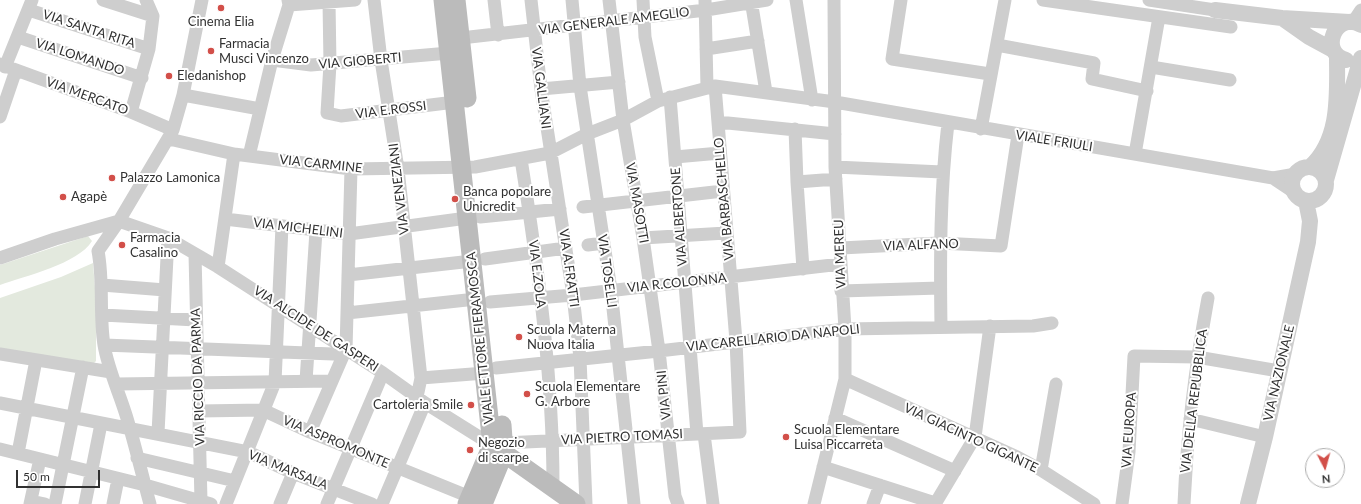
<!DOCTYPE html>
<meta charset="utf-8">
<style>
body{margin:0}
#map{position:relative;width:1361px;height:504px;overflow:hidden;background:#fff;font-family:Lato,sans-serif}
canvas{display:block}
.north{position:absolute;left:1305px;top:448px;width:40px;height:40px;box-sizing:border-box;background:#fff;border:1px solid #adadad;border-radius:50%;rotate:174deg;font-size:11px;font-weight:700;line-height:16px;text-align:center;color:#313131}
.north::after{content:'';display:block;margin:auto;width:14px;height:18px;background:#d24f49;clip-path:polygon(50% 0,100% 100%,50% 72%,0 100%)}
.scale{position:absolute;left:16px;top:470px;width:84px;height:18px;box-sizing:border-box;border:2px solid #313131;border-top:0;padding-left:5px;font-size:12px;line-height:14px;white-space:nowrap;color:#313131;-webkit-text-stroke:3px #fff;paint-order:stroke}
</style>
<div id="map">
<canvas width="1361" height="504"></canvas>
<div class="north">N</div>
<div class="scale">50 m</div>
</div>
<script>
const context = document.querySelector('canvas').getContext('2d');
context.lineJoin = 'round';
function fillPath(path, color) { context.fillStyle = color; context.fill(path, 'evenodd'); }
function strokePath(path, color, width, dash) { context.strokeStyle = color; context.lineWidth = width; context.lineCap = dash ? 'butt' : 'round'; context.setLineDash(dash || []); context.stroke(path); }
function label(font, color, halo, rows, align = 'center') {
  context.font = font + ' Lato,sans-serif'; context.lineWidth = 4; context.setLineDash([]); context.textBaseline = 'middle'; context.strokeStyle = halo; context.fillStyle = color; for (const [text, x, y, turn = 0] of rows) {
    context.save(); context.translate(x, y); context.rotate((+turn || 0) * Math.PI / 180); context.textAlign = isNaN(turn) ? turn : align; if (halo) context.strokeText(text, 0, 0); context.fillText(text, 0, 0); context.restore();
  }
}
fillPath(new Path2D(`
 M 88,236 L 92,241 C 78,264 25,276 0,285 L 0,265 Z
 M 93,263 L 96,300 L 96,361 L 93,364 L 0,349 L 0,298 L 61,277 Z`), '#e3e9de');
strokePath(new Path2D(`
 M 103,0 L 153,16
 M 374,0 L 381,60 L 398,169 L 421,378 L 417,397
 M 494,0 L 498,35
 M 531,0 L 541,89 L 573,295 L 580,358 L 586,504
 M 572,0 L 580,86 L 611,290 L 634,504
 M 609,0 L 623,120 L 643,238 L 659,351 L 675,496 L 678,504
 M 643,0 L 645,37 L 658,101
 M 705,0 L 707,87
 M 751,0 L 766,92
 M 796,0 L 812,100
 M 901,0 L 892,59 L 990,74
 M 1043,0 L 1231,27
 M 1149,0 L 1215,10
 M 329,2 L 330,64 L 327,113 L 341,116 L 455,102
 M 289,5 L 355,0
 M 29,10 L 149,49
 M 1353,22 L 1361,10
 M 18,37 L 142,78
 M 461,38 L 706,10 L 767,0
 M 997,45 L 1094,63 L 1092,79 L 1147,91
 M 706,49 L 758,41
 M 272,60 L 311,65 L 449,53
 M 0,64 L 131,112 L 173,130
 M 5,67 L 32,0
 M 1151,67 L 1230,80
 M 541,89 L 619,82
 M 183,95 L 260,109
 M 670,97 L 697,434
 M 131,112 L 149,49 L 153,16 L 146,0
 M 0,117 L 16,70
 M 718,122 L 835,134
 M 795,129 L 797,182
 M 981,129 L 1005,0
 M 169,139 L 234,154 L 351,169 L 475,167 L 550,153 L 587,134 L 623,120 L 658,101 L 715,86 L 835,102 L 1273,178 L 1296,174
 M 1135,154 L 1159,17
 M 249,156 L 272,60 L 289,5 L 288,0
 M 675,157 L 720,153
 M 521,159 C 538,267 553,376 553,486
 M 835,167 L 942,172
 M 1273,178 L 1294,192
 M 583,207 L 723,191
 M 480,217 L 560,209
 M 225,219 L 349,234 L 467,218
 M 119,221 L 168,238 L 218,267 L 383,373 L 425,403 L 492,445
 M 643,238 L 726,233
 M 588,245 L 604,243
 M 841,248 L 939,243 L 1001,246 L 1018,135
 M 195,254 L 201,501
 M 0,258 L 55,239 L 119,221
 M 485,259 L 566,248
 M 218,267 L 234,154
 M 803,269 L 797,182 L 836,179
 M 348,275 L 472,261
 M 102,285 L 165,290
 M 841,291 L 940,288
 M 490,302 L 573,295 L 841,264
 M 347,313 L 476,299
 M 103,315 L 196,320
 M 941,327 C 940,258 940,191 948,123
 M 104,345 L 333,354 L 346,349
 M 0,354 L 111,372
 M 496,368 L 659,351 L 845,329 L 1033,326 L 1052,323
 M 421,378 L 485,373
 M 845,379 L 1017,457 L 1041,470 L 1094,504
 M 306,381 L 316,231
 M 117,384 L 331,381
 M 0,403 L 248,452 L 293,473 L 372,504
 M 199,411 L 263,410 L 310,432 L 470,497
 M 835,418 L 955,471
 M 1190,419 L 1265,437
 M 310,432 L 346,349 L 351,169
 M 158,433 L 168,238
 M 704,434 L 713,504
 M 504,443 L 740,432 L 736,341 L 715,86
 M 0,449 L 145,485 L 211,504
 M 18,453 L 36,360
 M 137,458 L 235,481
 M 823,467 L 935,503
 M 1041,470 L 1056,384
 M 31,501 L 45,504
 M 30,504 L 40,459
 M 55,504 L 83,367
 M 85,504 L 101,424
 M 113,504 L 118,479
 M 150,504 C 142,475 135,444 126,415 C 119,392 108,369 104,345 C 99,314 104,282 98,251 L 119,221 L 173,130 L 183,95 L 202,0
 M 226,504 L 275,382 L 282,226
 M 280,504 L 293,473
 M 327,504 L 383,373
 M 382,504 L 425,403
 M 814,504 L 845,379 L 845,329 L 835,167 L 834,0
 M 873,504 L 880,485
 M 935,504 L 975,437 L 990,326
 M 1122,504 L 1129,452 L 1134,356 L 1197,357 L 1279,371
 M 1184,504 C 1187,434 1195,366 1208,298`), '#cecece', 13);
strokePath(new Path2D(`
 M 1215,10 L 1282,18 L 1349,22
 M 1282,18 L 1309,37 L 1333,50
 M 1346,60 C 1318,52 1336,10 1361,25
 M1292 184a17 17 0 1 1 34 0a17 17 0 1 1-34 0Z
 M 1310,167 C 1341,139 1337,93 1337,55
 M 1326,180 L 1361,58
 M 1248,504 L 1265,437 L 1308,242 L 1310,221 L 1306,201`), '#cecece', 16);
strokePath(new Path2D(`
 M 443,0 L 492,445 L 467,504
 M 456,0 L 467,98
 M 494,446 L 576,504
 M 483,504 L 504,453 L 502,425`), '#bbb', 19);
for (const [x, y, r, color] of [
 [221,8,4,"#d24f49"],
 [211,51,4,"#d24f49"],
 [169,76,4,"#d24f49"],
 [112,178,4,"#d24f49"],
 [63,197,4,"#d24f49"],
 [455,199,4,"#d24f49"],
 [122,245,4,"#d24f49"],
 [519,337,4,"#d24f49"],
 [527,394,4,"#d24f49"],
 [471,405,4,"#d24f49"],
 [786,437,4,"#d24f49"],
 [470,450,4,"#d24f49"]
]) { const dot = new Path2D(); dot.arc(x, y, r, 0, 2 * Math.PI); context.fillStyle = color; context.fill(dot); strokePath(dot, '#fff', 1.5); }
label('13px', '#313131', '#fff', [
 ["VIA GENERALE AMEGLIO",614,21,-7],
 ["VIA SANTA RITA",89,29,18],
 ["VIA LOMANDO",80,57,18],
 ["VIA GIOBERTI",360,61,-5],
 ["VIA GALLIANI",541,88,83],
 ["VIA MERCATO",87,96,20],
 ["VIA E.ROSSI",391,110,-7],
 ["VIALE FRIULI",1054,141,9],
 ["VIA CARMINE",321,164,6],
 ["VIA VENEZIANI",399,189,-97],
 ["VIA BARBASCHELLO",724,199,-95],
 ["VIA MASOTTI",637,203,80],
 ["VIA ALBERTONE",679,217,-94],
 ["VIA MICHELINI",298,228,7],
 ["VIA ALFANO",921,245,-2],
 ["VIA MEREU",840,254,-92],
 ["VIA A.FRATTI",569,268,82],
 ["VIA TOSELLI",607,271,82],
 ["VIA E.ZOLA",537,274,83],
 ["VIA R.COLONNA",677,283,-6],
 ["VIA ALCIDE DE GASPERI",316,329,33],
 ["VIALE ETTORE FIERAMOSCA",480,338,-96],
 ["VIA CARELLARIO DA NAPOLI",773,338,-6],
 ["VIA NAZIONALE",1279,373,-77],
 ["VIA RICCIO DA PARMA",198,377,-92],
 ["VIA PINI",664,395,-96],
 ["VIA DELLA REPUBBLICA",1194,401,-83],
 ["VIA EUROPA",1129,430,-86],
 ["VIA PIETRO TOMASI",622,437,-3],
 ["VIA GIACINTO GIGANTE",971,438,25],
 ["VIA ASPROMONTE",336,442,23],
 ["VIA MARSALA",288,470,22]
]);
label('13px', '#313131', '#fff', [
 ["Cinema Elia",221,22,"center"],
 ["Farmacia",219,44],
 ["Musci Vincenzo",219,59],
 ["Eledanishop",177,76],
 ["Palazzo Lamonica",120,178],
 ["Banca popolare",463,192],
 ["Unicredit",463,207],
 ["Agapè",71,197],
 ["Farmacia",130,238],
 ["Casalino",130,253],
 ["Scuola Materna",527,330],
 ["Nuova Italia",527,345],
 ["Scuola Elementare",535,387],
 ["G. Arbore",535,402],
 ["Cartoleria Smile",463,405,"right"],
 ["Scuola Elementare",794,430],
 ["Luisa Piccarreta",794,445],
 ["Negozio",478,443],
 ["di scarpe",478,458]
], 'left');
</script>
